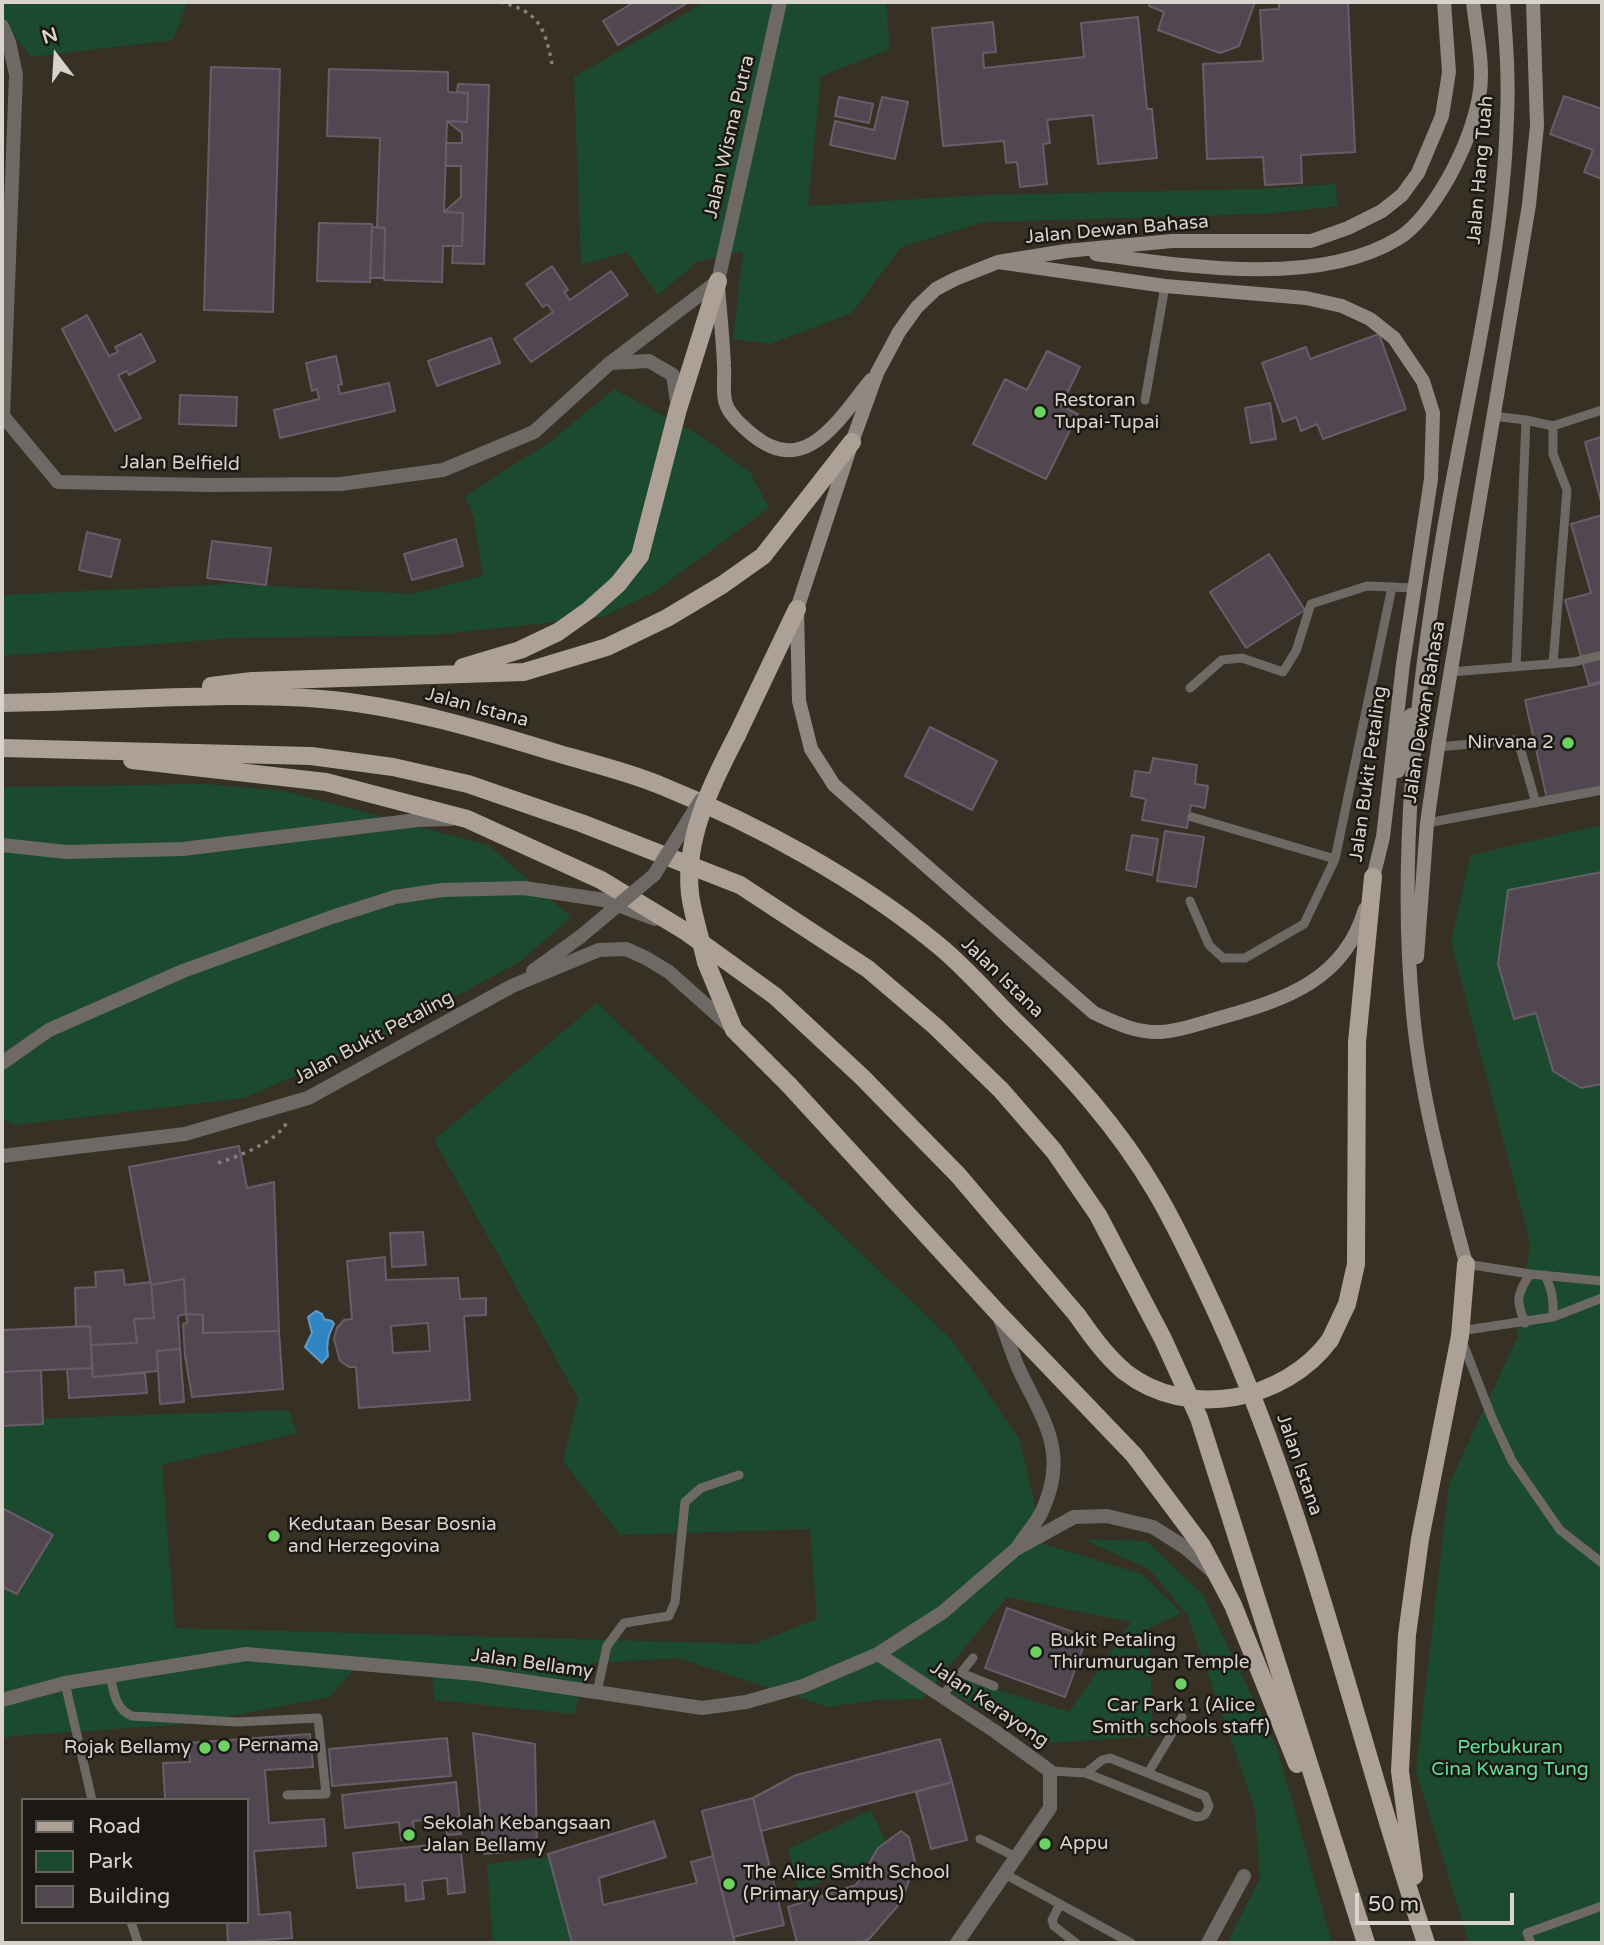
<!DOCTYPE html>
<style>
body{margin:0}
#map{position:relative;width:1604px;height:1945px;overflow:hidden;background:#373024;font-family:"Varela Round",sans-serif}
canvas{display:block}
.frame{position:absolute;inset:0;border:4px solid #d8d4cd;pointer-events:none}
.legend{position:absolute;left:21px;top:1798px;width:228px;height:126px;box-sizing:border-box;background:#1c1813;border:2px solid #67635d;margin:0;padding:9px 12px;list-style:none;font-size:21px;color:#d8d4cd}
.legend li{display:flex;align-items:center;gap:14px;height:35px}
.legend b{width:35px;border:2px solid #67635d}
.north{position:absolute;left:21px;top:21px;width:70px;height:70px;-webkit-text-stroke:5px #1c1813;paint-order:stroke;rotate:343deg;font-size:19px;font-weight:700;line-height:28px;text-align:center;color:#d8d4cd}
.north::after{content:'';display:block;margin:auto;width:24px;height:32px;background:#d8d4cd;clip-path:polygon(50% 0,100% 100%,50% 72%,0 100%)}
.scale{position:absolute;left:1355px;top:1893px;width:159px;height:32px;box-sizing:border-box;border:4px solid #d8d4cd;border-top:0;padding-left:9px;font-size:21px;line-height:24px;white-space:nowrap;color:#d8d4cd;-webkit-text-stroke:5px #1c1813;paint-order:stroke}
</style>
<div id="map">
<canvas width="1604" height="1945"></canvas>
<div class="frame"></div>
<ul class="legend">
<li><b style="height:9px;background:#aca097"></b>Road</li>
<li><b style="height:19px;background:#1b4a2f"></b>Park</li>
<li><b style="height:19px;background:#514751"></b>Building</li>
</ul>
<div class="north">N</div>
<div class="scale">50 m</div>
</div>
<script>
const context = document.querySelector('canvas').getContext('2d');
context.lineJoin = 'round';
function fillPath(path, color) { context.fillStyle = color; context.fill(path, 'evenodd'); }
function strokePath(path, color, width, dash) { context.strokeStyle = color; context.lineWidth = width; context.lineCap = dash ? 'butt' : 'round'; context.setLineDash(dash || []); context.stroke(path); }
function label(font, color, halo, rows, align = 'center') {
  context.font = font + ' "Varela Round",sans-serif'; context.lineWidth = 5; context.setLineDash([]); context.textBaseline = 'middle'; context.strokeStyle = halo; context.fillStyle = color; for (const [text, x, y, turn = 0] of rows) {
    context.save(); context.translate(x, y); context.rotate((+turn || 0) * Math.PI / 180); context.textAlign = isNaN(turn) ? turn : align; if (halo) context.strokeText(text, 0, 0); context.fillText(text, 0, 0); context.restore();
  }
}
fillPath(new Path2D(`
 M 2,2 L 185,2 L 186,6 L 173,40 L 31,57 L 2,19 Z
 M 705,2 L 886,2 L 890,49 L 821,76 L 808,206 L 981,195 L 1261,189 L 1335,184 L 1338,206 L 1265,214 L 983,222 L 901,247 L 852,313 L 770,344 L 733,339 L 743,251 L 697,262 L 658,295 L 627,252 L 581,265 L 574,77 Z
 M 614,389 L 697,434 L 750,472 L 769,508 L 654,592 L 602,617 L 433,635 L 233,638 L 2,656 L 2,595 L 234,584 L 412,594 L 483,576 L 474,518 L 465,496 L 550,442 Z
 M 205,784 L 285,791 L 488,845 L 571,917 L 521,961 L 370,1043 L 244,1098 L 16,1125 L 2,1119 L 2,787 Z
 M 1602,825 L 1602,1943 L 1469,1943 L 1416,1771 L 1449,1484 L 1517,1338 L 1530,1242 L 1451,942 L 1471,855 Z
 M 597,1003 L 952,1340 L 1020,1441 L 1044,1544 L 1142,1574 L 1182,1613 L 1149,1628 L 1153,1736 L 1048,1743 L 951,1694 L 963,1679 L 1069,1712 L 1131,1622 L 1007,1597 L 922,1699 L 876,1700 L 828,1707 L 678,1658 L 591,1663 L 574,1714 L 434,1700 L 432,1670 L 361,1662 L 329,1697 L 190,1724 L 13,1736 L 2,1739 L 2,1420 L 289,1410 L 297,1433 L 162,1465 L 175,1628 L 754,1644 L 817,1619 L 810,1529 L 620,1535 L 563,1461 L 578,1398 L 434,1140 Z
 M 1083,1539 L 1146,1541 L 1203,1595 L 1277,1748 L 1332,1943 L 1227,1943 L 1260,1878 L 1255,1809 L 1188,1616 L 1150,1570 Z
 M 871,1810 L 890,1851 L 799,1891 L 788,1849 Z
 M 569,1854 L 592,1943 L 493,1943 L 487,1864 Z`), '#1b4a2f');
const water = new Path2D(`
 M 316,1311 L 322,1314 L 324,1319 L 332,1321 L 334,1324 C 328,1334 326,1344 328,1356 L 322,1363 L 305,1347 L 312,1333 L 308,1317 Z`);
fillPath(water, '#2f84c3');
strokePath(water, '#629cc6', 2);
const building = new Path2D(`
 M 634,2 L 689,2 L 618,45 L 603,21 Z
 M 1150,2 L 1255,2 L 1239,46 L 1220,53 L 1158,30 L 1164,12 L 1149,6 Z
 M 1279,2 L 1348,2 L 1355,152 L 1301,155 L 1302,183 L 1265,185 L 1263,157 L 1207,159 L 1203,64 L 1263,61 L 1260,10 L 1279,9 Z
 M 1138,17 L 1147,109 L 1152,109 L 1157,158 L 1098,164 L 1093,115 L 1047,120 L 1050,143 L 1043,144 L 1047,184 L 1020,187 L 1017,162 L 1006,163 L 1004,141 L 943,146 L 932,28 L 993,22 L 996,52 L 983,53 L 984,68 L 1084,57 L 1081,23 Z
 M 211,67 L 280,69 L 273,312 L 204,310 Z
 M 329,69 L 448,72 L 448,92 L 468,93 L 467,122 L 447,121 L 444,212 L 463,213 L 462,246 L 443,246 L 442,282 L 384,280 L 385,228 L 377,227 L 380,138 L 327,136 Z
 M 458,84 L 489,85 L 484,264 L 452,263 L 453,246 L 462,246 L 463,213 L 444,212 L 461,197 L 461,166 L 446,166 L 446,143 L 462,143 L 462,133 L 447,121 L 467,122 L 468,93 L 457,92 Z
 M 1564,96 L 1602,109 L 1602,179 L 1584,172 L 1593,150 L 1550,134 Z
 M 839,97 L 873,104 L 869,123 L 835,116 Z
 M 882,97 L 908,102 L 895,159 L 830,145 L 835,121 L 874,130 Z
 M 319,223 L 372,224 L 370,282 L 317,281 Z
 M 372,227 L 385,228 L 384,278 L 370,278 Z
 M 552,266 L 568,290 L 564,292 L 570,300 L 611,271 L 628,295 L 531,362 L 514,339 L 553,312 L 547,304 L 543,307 L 526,284 Z
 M 87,315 L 109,356 L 118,352 L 115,347 L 141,334 L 155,361 L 129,375 L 127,371 L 118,375 L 141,418 L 115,431 L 62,329 Z
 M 1379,334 L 1406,409 L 1323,439 L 1317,424 L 1301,431 L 1296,417 L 1283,422 L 1262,363 L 1306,347 L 1310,359 Z
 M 491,338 L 500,363 L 437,386 L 428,361 Z
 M 1047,351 L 1080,367 L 1061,406 L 1078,414 L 1046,479 L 973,444 L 1005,379 L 1027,390 Z
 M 336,356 L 342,384 L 338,385 L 340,394 L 389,383 L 395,411 L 280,438 L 274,410 L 319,399 L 317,389 L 312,391 L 306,363 Z
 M 180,395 L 237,397 L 236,426 L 179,424 Z
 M 1270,403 L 1276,439 L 1251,443 L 1245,408 Z
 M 1601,437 L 1602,440 L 1602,505 L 1585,442 Z
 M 1602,515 L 1602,681 L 1589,685 L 1565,600 L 1591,593 L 1571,524 Z
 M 87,532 L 120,540 L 111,577 L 79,570 Z
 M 456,539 L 463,566 L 412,580 L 404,554 Z
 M 212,541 L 271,548 L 266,585 L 207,578 Z
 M 1269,554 L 1305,610 L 1246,648 L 1210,592 Z
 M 1602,683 L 1602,787 L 1547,799 L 1525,700 Z
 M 930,727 L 997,761 L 972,810 L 905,776 Z
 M 1153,758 L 1197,765 L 1195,784 L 1208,786 L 1205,808 L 1191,805 L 1187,828 L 1142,820 L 1146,799 L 1131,796 L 1135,771 L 1150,773 Z
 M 1165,831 L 1204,837 L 1196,887 L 1157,881 Z
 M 1132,835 L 1158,839 L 1152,875 L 1126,870 Z
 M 1602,872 L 1602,1084 L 1581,1088 L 1553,1071 L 1536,1013 L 1514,1019 L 1498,964 L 1508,890 Z
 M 239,1146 L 247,1188 L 274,1182 L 279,1331 L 203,1333 L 203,1315 L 186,1314 L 184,1279 L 151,1285 L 129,1167 Z
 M 423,1232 L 426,1265 L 392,1267 L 390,1233 Z
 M 385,1257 L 386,1280 L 458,1278 L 460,1299 L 486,1298 L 486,1315 L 464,1316 L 470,1400 L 359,1408 L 356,1367 L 349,1367 L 340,1361 L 334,1339 L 337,1328 L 344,1320 L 352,1319 L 347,1261 ZM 428,1323 L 430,1351 L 393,1353 L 391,1326 Z
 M 123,1270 L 125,1285 L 151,1282 L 154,1318 L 134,1319 L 137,1343 L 91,1345 L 90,1326 L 76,1327 L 75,1288 L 96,1287 L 95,1272 Z
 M 184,1279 L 186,1314 L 178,1316 L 180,1349 L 157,1351 L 158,1371 L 93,1377 L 91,1345 L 137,1343 L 134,1319 L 154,1318 L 151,1285 Z
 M 186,1314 L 203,1315 L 203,1333 L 279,1331 L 283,1389 L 192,1397 L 185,1356 L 183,1324 L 187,1323 Z
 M 90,1326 L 92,1368 L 2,1372 L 2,1330 Z
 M 180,1349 L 184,1402 L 160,1404 L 157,1351 Z
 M 92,1368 L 93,1377 L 145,1373 L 147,1393 L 69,1398 L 67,1369 Z
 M 41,1370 L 43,1424 L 2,1426 L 2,1372 Z
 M 2,1508 L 53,1535 L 17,1594 L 2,1587 Z
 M 1007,1608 L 1087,1637 L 1065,1697 L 985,1668 Z
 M 473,1733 L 535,1744 L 537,1850 L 484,1854 Z
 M 310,1734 L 313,1767 L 265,1770 L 269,1823 L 324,1819 L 326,1846 L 254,1851 L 259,1915 L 290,1912 L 292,1938 L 228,1943 L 227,1922 L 247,1922 L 247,1800 L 165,1800 L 163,1763 L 190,1762 L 188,1743 Z
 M 447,1738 L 451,1776 L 332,1786 L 329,1749 Z
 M 940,1739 L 952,1782 L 761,1831 L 753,1798 L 796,1775 Z
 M 456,1782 L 461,1834 L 447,1835 L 445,1818 L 413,1821 L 415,1838 L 401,1840 L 399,1822 L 345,1828 L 342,1795 Z
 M 952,1782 L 967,1840 L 931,1849 L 916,1792 Z
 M 753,1798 L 784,1925 L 733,1937 L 702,1811 Z
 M 654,1821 L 666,1857 L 599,1878 L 603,1905 L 697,1883 L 691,1862 L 713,1856 L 735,1943 L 572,1943 L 548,1854 Z
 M 901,1831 L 909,1837 L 915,1862 L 902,1901 L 869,1939 L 859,1943 L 797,1943 L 788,1907 L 856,1885 L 878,1848 Z
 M 460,1842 L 465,1892 L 448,1894 L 447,1878 L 422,1881 L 424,1899 L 406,1901 L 405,1884 L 357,1888 L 353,1853 Z`);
fillPath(building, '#514751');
strokePath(building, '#685d68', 2);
strokePath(new Path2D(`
 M 500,2 C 538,11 545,27 552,64
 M 218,1163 C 239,1156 277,1142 287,1122`), '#857f75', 3.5, [3.5, 5]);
strokePath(new Path2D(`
 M 1145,400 L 1165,286
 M 1493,416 L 1526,420 L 1553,426 L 1602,410
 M 1553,426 L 1553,454 L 1567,490 L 1553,664
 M 1516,667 L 1526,420
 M 1450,672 L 1574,662 L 1602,655
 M 1190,688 L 1222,660 L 1242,658 L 1283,672 L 1296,651 L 1311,604 L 1367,586 L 1414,588
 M 1438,747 L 1515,740 L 1519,744 L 1536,803
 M 1192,817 L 1335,859
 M 1427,823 L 1602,790
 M 1190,901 L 1209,945 L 1223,958 L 1245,958 L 1304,924 L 1335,859 L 1392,587
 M 1466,1264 L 1530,1274 L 1602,1281
 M 1545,1275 C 1552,1290 1554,1301 1553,1317
 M 1525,1323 C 1516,1301 1516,1295 1530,1274
 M 1460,1331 L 1553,1317 L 1602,1298
 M 1462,1341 L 1492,1418 L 1512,1461 L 1560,1530 L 1602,1563
 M 961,1673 L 994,1686
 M 110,1676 C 114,1692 115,1709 132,1716 L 238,1722 L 318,1718 L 326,1794 L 287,1795
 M 65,1683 L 92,1800
 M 597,1692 L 607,1646 L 624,1623 L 669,1616 L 675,1602 L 685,1502 L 701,1488 L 739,1475
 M 942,1696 L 973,1658
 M 1050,1771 L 1086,1773 L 1196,1817 C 1205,1817 1206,1814 1209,1806 L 1205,1796 L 1110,1758 L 1102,1760 L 1086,1773
 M 1148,1773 L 1182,1717
 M 980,1839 L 1016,1857
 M 1005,1874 L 1131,1943
 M 1060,1904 L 1052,1920 L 1054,1926 L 1076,1943
 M 131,1922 L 138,1943
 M 1531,1943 L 1527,1933 L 1602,1906`), '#6f6965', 9);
strokePath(new Path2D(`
 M 2,26 L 9,42 L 16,75 L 3,416 L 58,482 L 209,485 L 341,484 L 443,470 L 534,432 L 610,363 L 718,281
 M 610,363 L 649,361 L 673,375 L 678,408
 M 2,845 L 66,852 L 183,849 L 417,820 L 451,819
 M 533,971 L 580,937
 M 2,1063 L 49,1030 L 183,971 L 332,917 L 395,897 L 442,890 L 524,888 L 604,900 L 655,919
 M 2,1156 L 185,1134 L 308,1098 L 512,986 L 599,950 L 626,949 L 646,958 L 669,972 L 733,1029
 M 1000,1319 C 1006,1334 1011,1350 1017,1365 C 1040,1416 1070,1449 1043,1509 C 1038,1521 1027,1533 1019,1545
 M 878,1654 L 996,1732 L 1050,1771 L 1050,1808 L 957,1943
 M 2,1700 L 65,1683 L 246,1654 L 476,1674 L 702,1708 L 746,1702 L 803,1686 L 878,1654 L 943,1612 L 1016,1549 L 1074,1517 L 1107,1516 L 1153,1527 L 1186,1548 L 1214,1573
 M 1208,1943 L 1244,1876`), '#6f6965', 14);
strokePath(new Path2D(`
 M 718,281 L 780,2`), '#6f6965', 14);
strokePath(new Path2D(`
 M 1096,254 C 1185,266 1318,288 1399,238 C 1420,225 1437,198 1449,177 C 1462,153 1474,124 1479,97 C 1485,67 1476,32 1473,2
 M 998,262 L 1165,286 L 1306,298 L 1342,306 L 1370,319 L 1394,338 L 1423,381 L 1433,413 L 1431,479 L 1403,664 L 1383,837 L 1371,886
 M 718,286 C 720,313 723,340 724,366 C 725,378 722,394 726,404 C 730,416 744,428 754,436 C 807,478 840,417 871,380
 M 1398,771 L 1411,715
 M 1365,909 C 1345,979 1287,999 1223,1017 C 1204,1022 1181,1031 1161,1032 C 1136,1033 1116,1023 1094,1013 L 834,785 L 811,749 L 799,701 L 797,609 L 852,442 L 877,373 L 899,332 L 917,307 L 936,289 L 955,279 L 998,262 L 1066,251 L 1172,241 L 1311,241 L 1348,228 L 1382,211 L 1402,195 L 1418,173 L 1442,116 L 1449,72 L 1444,2
 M 1417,957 L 1427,823 L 1438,747 L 1529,205 L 1537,126 L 1533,2
 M 1466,1264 C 1444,1181 1421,1099 1413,1013 C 1398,858 1416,695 1442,541 C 1465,400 1503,260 1507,117 C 1509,79 1506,40 1503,2`), '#918881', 14);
strokePath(new Path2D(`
 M 463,667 L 520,650 L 558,632 L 589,610 L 618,584 L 640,556 L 678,409 L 718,281
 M 211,686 L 252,681 L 524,672 L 607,647 L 667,618 L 722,585 L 763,556 L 852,442
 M 2,703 C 108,702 215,691 321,699 C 403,706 482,730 560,754 C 594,764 629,772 662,786 C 758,825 858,879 938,945 C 965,967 989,995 1014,1020 C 1068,1072 1118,1127 1156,1192 C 1179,1231 1199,1275 1218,1316 C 1310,1517 1356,1735 1426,1943
 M 737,735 L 797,609
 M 2,748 L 311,756 L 393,767 L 468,784 L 581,823 L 740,885 L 868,969 L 936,1027 L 1001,1090 L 1054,1151 L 1098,1215 L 1163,1339 L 1199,1418 L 1366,1943
 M 132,760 L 326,782 L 467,819 L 601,880 L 685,931 L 775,996 L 862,1077 L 958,1175 L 1077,1315
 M 706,962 L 734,1030 L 789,1085 L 998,1313 L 1134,1455 L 1164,1495 L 1202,1546 L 1233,1605 L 1297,1764
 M 1330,1340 L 1347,1304 L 1356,1264 L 1357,1042 L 1373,877
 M 1414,1876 L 1400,1771 L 1407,1635 L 1420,1539 L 1460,1336 L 1466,1264`), '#aca097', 18);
strokePath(new Path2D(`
 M 580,937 L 654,875 L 701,800`), '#6f6965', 14);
strokePath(new Path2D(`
 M 706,962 C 701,940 693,916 690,894 C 684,838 712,783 737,735
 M 1077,1315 C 1091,1335 1106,1356 1125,1372 C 1188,1421 1285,1401 1330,1340`), '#aca097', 18);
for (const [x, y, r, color] of [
 [1040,412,7,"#6cd362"],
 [1568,743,7,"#6cd362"],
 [274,1536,7,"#6cd362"],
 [1036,1652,7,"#6cd362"],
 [1181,1684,7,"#6cd362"],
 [224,1746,7,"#6cd362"],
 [205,1748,7,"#6cd362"],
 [409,1835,7,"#6cd362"],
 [1045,1844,7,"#6cd362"],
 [729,1884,7,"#6cd362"]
]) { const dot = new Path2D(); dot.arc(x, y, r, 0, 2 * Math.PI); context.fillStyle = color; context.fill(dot); strokePath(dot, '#1c1813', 2.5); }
label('19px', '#d8d4cd', '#1c1813', [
 ["Jalan Wisma Putra",730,137,-77],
 ["Jalan Hang Tuah",1481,170,-85],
 ["Jalan Dewan Bahasa",1117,230,-5],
 ["Jalan Belfield",180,464,1],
 ["Jalan Istana",477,708,15],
 ["Jalan Dewan Bahasa",1425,712,-81],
 ["Jalan Bukit Petaling",1369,774,-82],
 ["Jalan Istana",1002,978,44],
 ["Jalan Bukit Petaling",374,1038,-28],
 ["Jalan Istana",1299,1465,71],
 ["Jalan Bellamy",532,1664,8],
 ["Jalan Kerayong",989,1705,34]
]);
label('19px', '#d8d4cd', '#1c1813', [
 ["Restoran",1054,401],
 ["Tupai-Tupai",1054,423],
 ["Nirvana 2",1554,743,"right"],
 ["Kedutaan Besar Bosnia",288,1525],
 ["and Herzegovina",288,1547],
 ["Bukit Petaling",1050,1641],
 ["Thirumurugan Temple",1050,1663],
 ["Car Park 1 (Alice",1181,1706,"center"],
 ["Smith schools staff)",1181,1728,"center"],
 ["Pernama",238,1746],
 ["Rojak Bellamy",191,1748,"right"],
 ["Sekolah Kebangsaan",423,1824],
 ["Jalan Bellamy",423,1846],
 ["Appu",1059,1844],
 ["The Alice Smith School",743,1873],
 ["(Primary Campus)",743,1895]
], 'left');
label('19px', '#5fe198', '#1c1813', [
 ["Perbukuran",1510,1748],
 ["Cina Kwang Tung",1510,1770]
]);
</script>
